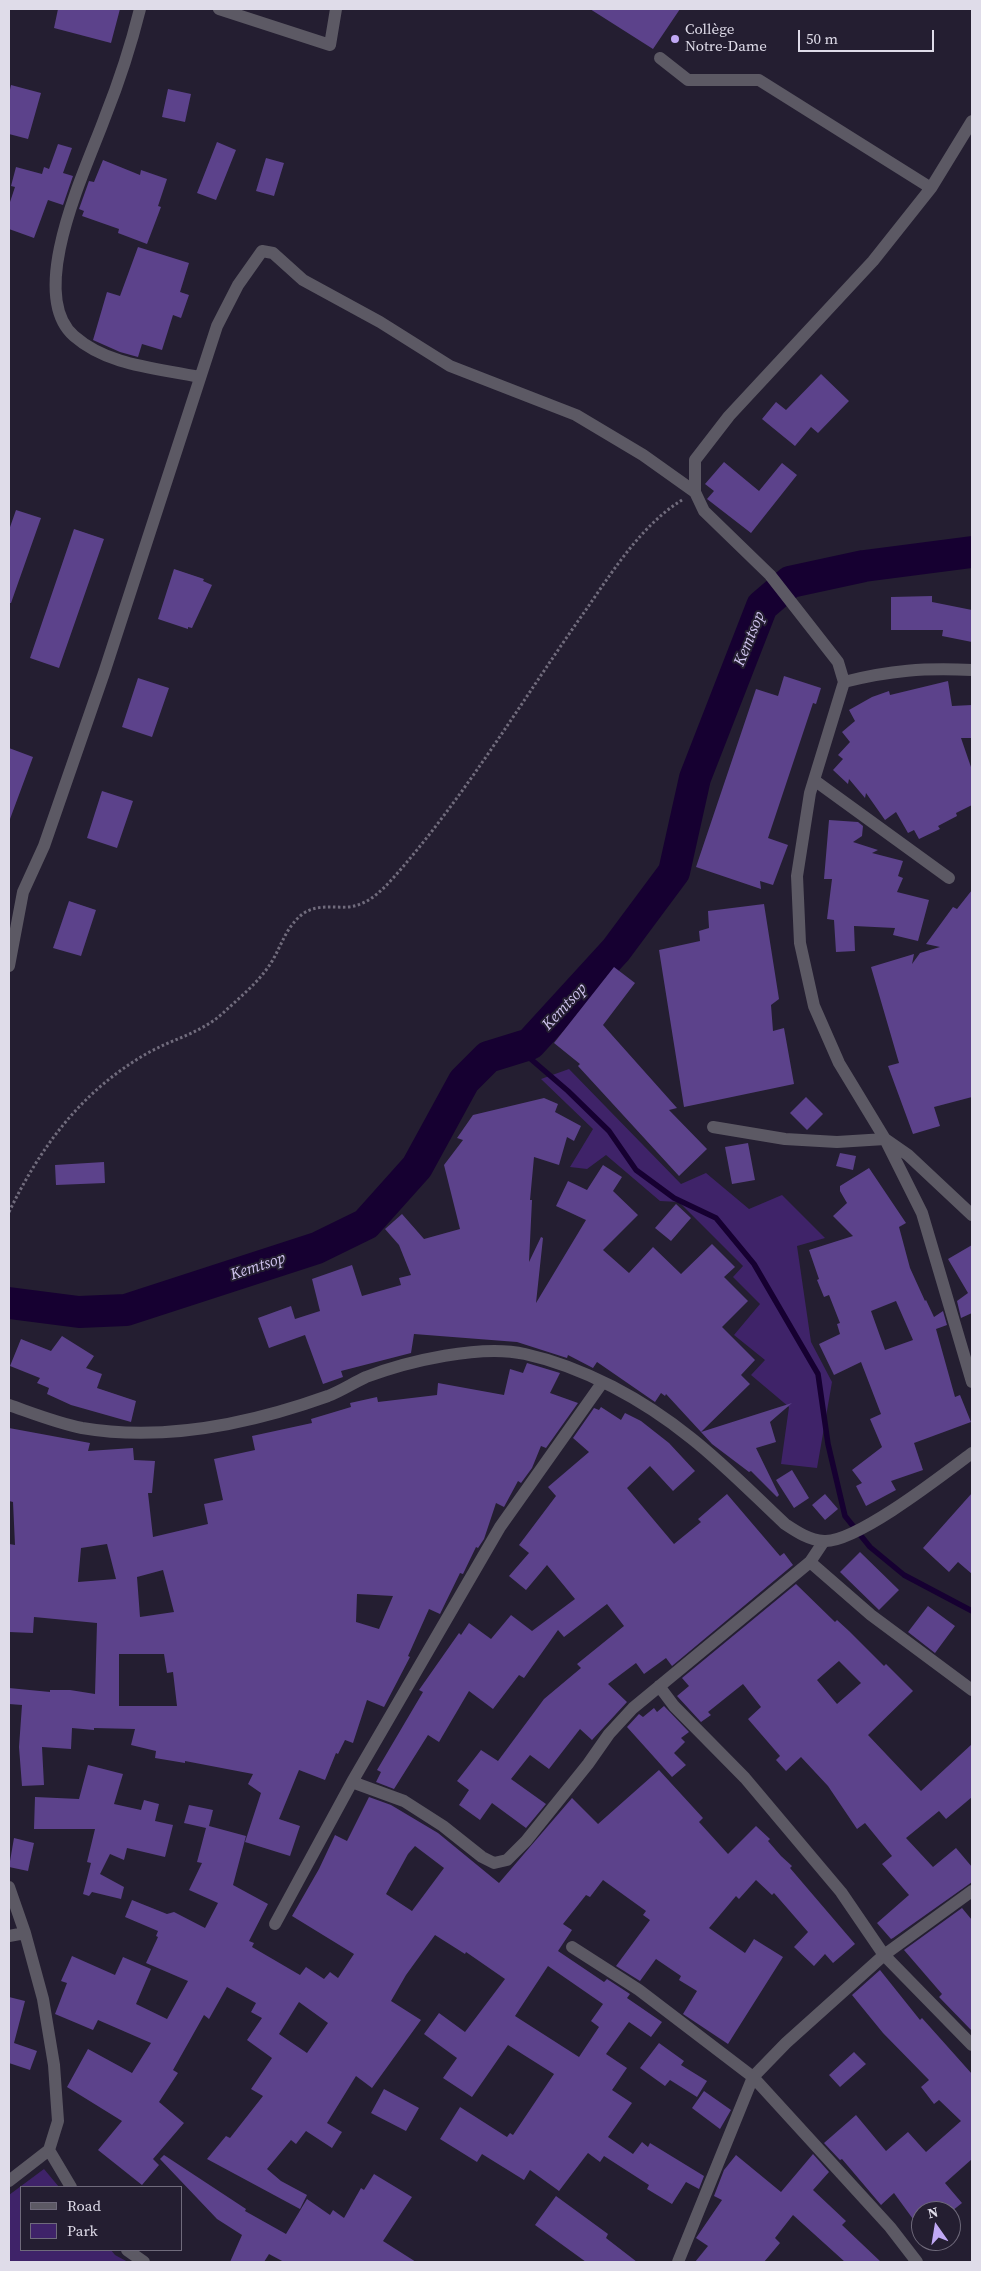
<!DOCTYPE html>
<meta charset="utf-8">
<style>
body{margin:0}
#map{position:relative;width:981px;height:2271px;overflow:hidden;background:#241e31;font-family:"Source Serif 4",serif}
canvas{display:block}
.frame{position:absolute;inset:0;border:10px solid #dfdce9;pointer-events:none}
.legend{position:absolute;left:20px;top:2186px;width:162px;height:65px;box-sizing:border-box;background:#241e31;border:1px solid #6f6a7b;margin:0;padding:6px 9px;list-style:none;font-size:15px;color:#dfdce9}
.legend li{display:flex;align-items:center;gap:10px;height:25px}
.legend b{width:25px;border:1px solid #6f6a7b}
.north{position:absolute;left:911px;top:2201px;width:50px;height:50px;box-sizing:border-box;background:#241e31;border:1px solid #6f6a7b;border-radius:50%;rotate:347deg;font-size:14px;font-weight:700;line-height:20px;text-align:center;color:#dfdce9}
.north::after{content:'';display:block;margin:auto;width:18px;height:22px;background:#c0a8f4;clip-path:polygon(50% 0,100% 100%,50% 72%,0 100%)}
.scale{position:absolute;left:798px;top:30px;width:136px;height:22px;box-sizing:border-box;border:2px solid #dfdce9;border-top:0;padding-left:6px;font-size:15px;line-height:18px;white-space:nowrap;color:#dfdce9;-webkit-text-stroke:4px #241e31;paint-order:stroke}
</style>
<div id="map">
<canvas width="981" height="2271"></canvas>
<div class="frame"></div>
<ul class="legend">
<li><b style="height:6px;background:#5c5964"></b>Road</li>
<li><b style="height:14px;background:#3f2369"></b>Park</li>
</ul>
<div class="north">N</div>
<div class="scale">50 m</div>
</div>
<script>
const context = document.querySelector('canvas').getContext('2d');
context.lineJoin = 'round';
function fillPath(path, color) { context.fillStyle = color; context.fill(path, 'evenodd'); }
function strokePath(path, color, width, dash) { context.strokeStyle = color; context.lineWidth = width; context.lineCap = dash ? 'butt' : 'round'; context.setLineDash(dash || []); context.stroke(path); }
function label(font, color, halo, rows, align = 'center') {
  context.font = font + ' "Source Serif 4",serif'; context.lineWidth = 4; context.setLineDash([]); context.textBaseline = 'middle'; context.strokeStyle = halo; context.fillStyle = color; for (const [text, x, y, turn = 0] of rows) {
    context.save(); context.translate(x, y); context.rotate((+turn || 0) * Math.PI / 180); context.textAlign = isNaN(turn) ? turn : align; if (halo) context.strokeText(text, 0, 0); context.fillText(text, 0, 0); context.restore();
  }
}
fillPath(new Path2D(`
 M 569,1069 L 681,1184 L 706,1173 L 749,1209 L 782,1195 L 825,1238 L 797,1246 L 811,1342 L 832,1382 L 817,1468 L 781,1464 L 789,1407 L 751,1375 L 765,1360 L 734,1335 L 760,1304 L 733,1277 L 743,1266 L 679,1202 L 660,1201 L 606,1155 L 587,1169 L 570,1167 L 593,1129 L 541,1079 Z
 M 44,2169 L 59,2187 L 21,2187 L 21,2250 L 111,2250 L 115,2255 L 128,2262 L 9,2262 L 9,2195 Z`), '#3f2369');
strokePath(new Path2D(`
 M 518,1048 L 568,1091 L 609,1131 L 636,1170 L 674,1198 L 716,1218 L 754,1264 L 818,1374 L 828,1444 L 845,1516 L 870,1547 L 904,1575 L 972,1611`), '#160031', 5.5);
strokePath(new Path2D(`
 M 9,1303 L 79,1312 L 126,1310 L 317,1248 L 366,1224 L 417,1167 L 464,1081 L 488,1057 L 530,1044 L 616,950 L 674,872 L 695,778 L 762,606 L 790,582 L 864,566 L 972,552`), '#160031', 32);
fillPath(new Path2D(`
 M 58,9 L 120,9 L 111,43 L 54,28 Z
 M 590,9 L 680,9 L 653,49 Z
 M 11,85 L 41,93 L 28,139 L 9,134 L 9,94 Z
 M 168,89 L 191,94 L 185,122 L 162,117 Z
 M 217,142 L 236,150 L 216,200 L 197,193 Z
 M 58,144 L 72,148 L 63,173 L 73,176 L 63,205 L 48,200 L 34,238 L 9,229 L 9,205 L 15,187 L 11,186 L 16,167 L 42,174 L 44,167 L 49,169 Z
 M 266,158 L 284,163 L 274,196 L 256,191 Z
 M 103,160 L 140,175 L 141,170 L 167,179 L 158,206 L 161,207 L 147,244 L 118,233 L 119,229 L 82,216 L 84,211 L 79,209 L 89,181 L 94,182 Z
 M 138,247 L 189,263 L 180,292 L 189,295 L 181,318 L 173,315 L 162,350 L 142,344 L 138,357 L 120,352 L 93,340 L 107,292 L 120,296 Z
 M 821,374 L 849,401 L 818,433 L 811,427 L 795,446 L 762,419 L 776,402 L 786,410 Z
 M 724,462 L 759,491 L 782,463 L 797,475 L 751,533 L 707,499 L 714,491 L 705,484 Z
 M 16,510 L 41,518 L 11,603 L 9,603 L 9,530 Z
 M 74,529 L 104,539 L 59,668 L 30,658 Z
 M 174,569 L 204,579 L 203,581 L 212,585 L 192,628 L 188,627 L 188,629 L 158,619 Z
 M 932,596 L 932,602 L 972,610 L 972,642 L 942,636 L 943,630 L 891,630 L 891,597 Z
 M 784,676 L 821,688 L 816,704 L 813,703 L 768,838 L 788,845 L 773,885 L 760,881 L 761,889 L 696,867 L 756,689 L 778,696 Z
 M 138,678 L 169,688 L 152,737 L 122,727 Z
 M 948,681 L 952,706 L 972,705 L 972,738 L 961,738 L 972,770 L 972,805 L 956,813 L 957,816 L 938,826 L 940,829 L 919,839 L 914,830 L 908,833 L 896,812 L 885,820 L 866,793 L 865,798 L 849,779 L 848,784 L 833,770 L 843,759 L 838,755 L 850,742 L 842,732 L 855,721 L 849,710 L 872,697 L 889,691 L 890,695 Z
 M 9,748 L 33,757 L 10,819 L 9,818 Z
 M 102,791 L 133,801 L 117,848 L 87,838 Z
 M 829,820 L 858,822 L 863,826 L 862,836 L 853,842 L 878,850 L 872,853 L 903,861 L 898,876 L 903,878 L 897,892 L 929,900 L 918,941 L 893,935 L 895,928 L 854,926 L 855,951 L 836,952 L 834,920 L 827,919 L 832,879 L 824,879 Z
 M 972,890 L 972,1097 L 934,1107 L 940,1126 L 913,1134 L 888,1066 L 899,1063 L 871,967 L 914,954 L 912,964 L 920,953 L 940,947 L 926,944 L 953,907 L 957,909 Z
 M 69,901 L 96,910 L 81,956 L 53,948 Z
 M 764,904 L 779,999 L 771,1005 L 773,1031 L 784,1028 L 794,1084 L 684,1107 L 659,950 L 700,941 L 699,931 L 709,928 L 708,911 Z
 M 614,967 L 635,983 L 603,1025 L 677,1108 L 669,1110 L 707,1149 L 679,1176 L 578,1066 L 580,1064 L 554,1043 Z
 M 806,1097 L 823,1114 L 807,1130 L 790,1113 Z
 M 544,1098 L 558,1104 L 555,1112 L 581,1126 L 574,1141 L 567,1137 L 559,1165 L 534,1157 L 530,1200 L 532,1200 L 529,1262 L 541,1237 L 543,1238 L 536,1303 L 586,1220 L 556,1206 L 568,1181 L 587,1190 L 603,1165 L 622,1177 L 613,1191 L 638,1215 L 603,1250 L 629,1273 L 653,1247 L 681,1274 L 712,1244 L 735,1267 L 724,1277 L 748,1301 L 722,1327 L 755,1360 L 741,1375 L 750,1384 L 701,1432 L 666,1394 L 665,1396 L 661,1393 L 655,1402 L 597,1362 L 593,1368 L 568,1355 L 567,1358 L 517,1342 L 414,1334 L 411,1353 L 341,1371 L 343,1377 L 323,1384 L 305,1335 L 269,1348 L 258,1318 L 291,1306 L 295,1319 L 320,1311 L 312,1279 L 352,1265 L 362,1296 L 401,1285 L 399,1278 L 411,1275 L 399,1245 L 385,1229 L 402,1214 L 424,1239 L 460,1229 L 444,1165 L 463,1140 L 457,1138 L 473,1115 Z
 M 748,1143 L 755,1180 L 732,1184 L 725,1147 Z
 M 840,1153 L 856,1156 L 853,1170 L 836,1166 Z
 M 104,1162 L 105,1183 L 56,1185 L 55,1165 Z
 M 869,1168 L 906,1223 L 899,1227 L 910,1268 L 925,1301 L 926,1300 L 934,1317 L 943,1311 L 947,1325 L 936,1329 L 955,1397 L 960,1395 L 971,1422 L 914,1443 L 923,1470 L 891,1481 L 896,1490 L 866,1506 L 856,1486 L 862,1483 L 852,1470 L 882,1447 L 870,1419 L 881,1414 L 861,1362 L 834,1375 L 819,1344 L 840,1334 L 837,1324 L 840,1323 L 829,1295 L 824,1297 L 817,1280 L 819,1279 L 809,1250 L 853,1236 L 833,1216 L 847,1203 L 840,1191 L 840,1186 ZM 896,1301 L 913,1340 L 885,1350 L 871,1311 Z
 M 676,1204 L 691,1218 L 671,1241 L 655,1228 Z
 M 972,1245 L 972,1313 L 961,1318 L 957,1301 L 968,1293 L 948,1259 Z
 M 62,1336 L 94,1356 L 86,1368 L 102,1374 L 97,1388 L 136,1401 L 131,1422 L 71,1405 L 47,1394 L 49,1388 L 37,1383 L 40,1378 L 10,1366 L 21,1339 L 51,1351 Z
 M 527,1363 L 560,1373 L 550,1393 L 578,1403 L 546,1448 L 541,1446 L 532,1468 L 521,1483 L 518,1481 L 504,1507 L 496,1503 L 484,1539 L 478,1548 L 476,1547 L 463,1574 L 460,1573 L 440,1614 L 429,1609 L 408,1656 L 410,1657 L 384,1707 L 367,1700 L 353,1743 L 345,1740 L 338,1754 L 336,1753 L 325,1780 L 299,1770 L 279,1819 L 300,1826 L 290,1856 L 245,1842 L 261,1793 L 248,1784 L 253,1774 L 185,1761 L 185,1763 L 155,1758 L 156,1751 L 131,1745 L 135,1729 L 94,1728 L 94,1730 L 72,1728 L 71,1749 L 42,1747 L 44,1785 L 22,1786 L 19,1747 L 22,1705 L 9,1704 L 9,1688 L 50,1692 L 50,1690 L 70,1690 L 95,1694 L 97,1623 L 34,1617 L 33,1633 L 9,1632 L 9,1544 L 15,1545 L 13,1502 L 9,1501 L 9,1428 L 90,1443 L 88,1451 L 133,1448 L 134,1460 L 155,1461 L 152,1493 L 148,1493 L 153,1537 L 208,1524 L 204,1504 L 223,1500 L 214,1459 L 255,1450 L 252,1436 L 312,1423 L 311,1419 L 351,1407 L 350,1403 L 377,1397 L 378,1402 L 437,1395 L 438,1383 L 504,1395 L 510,1369 L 523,1373 ZM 107,1544 L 116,1579 L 78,1582 L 81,1548 ZM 163,1570 L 174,1612 L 140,1617 L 137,1577 ZM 357,1594 L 393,1596 L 379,1629 L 356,1622 ZM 119,1654 L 164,1654 L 167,1673 L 173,1672 L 177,1706 L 119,1706 Z
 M 792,1403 L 770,1422 L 776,1442 L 756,1448 L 779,1495 L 777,1497 L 751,1471 L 749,1472 L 712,1444 L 701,1432 Z
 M 601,1407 L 621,1420 L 625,1413 L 641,1421 L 669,1443 L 695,1471 L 673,1491 L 650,1466 L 627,1488 L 674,1544 L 701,1522 L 698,1519 L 727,1494 L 780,1556 L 784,1553 L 793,1565 L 672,1666 L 666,1658 L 644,1674 L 636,1663 L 608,1684 L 627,1702 L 592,1740 L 580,1729 L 549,1769 L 530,1755 L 511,1779 L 546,1804 L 526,1828 L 492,1803 L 480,1820 L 459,1805 L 469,1790 L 457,1781 L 481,1750 L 498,1761 L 544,1699 L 581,1668 L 577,1664 L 624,1626 L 607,1604 L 564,1637 L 558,1630 L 524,1678 L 519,1675 L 493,1709 L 469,1691 L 439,1742 L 428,1735 L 394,1789 L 376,1782 L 381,1772 L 377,1770 L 423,1692 L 419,1690 L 459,1633 L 461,1635 L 469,1623 L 491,1639 L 511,1615 L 532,1631 L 575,1599 L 547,1565 L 526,1590 L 509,1576 L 529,1553 L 519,1545 L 556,1496 L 548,1487 L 589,1452 L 573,1438 L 594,1408 L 599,1410 Z
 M 792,1470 L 809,1498 L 794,1508 L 776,1480 Z
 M 972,1493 L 972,1574 L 958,1562 L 949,1572 L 923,1548 Z
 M 825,1494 L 838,1509 L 825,1520 L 812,1505 Z
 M 860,1552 L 899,1590 L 879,1610 L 840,1572 Z
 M 796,1584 L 835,1622 L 837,1620 L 849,1631 L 884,1666 L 886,1664 L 913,1691 L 868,1735 L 921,1791 L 972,1744 L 972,1797 L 946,1819 L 939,1811 L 906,1838 L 933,1867 L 956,1848 L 972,1867 L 972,1882 L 893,1938 L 891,1939 L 877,1923 L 909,1895 L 882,1864 L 892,1856 L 865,1823 L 857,1829 L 828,1786 L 801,1757 L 786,1771 L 776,1760 L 780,1756 L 748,1719 L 761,1707 L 743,1684 L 708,1712 L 711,1715 L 701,1722 L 677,1696 L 689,1686 L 682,1678 ZM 839,1661 L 861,1683 L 837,1704 L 817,1680 Z
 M 928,1606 L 955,1626 L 935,1653 L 908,1632 Z
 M 664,1706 L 689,1732 L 681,1738 L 685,1742 L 674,1753 L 686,1765 L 672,1777 L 627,1727 L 639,1714 L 643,1717 L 654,1708 L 657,1712 Z
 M 88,1765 L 123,1774 L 114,1804 L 141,1810 L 144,1800 L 159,1804 L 155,1821 L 173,1825 L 165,1857 L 127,1848 L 124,1860 L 110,1854 L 100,1874 L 124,1887 L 121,1899 L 92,1892 L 89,1896 L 83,1894 L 91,1863 L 87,1862 L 95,1829 L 34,1829 L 35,1797 L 79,1799 Z
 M 659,1770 L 703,1818 L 699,1822 L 728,1854 L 756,1826 L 770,1839 L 768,1841 L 781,1856 L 792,1866 L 790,1868 L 855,1944 L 833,1963 L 825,1954 L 814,1966 L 794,1947 L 808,1932 L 774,1893 L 772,1895 L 756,1880 L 739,1899 L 736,1896 L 709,1928 L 745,1953 L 754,1939 L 783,1957 L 728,2044 L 683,2014 L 697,1991 L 679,1980 L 681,1976 L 656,1959 L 640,1981 L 616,1966 L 650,1920 L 643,1915 L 646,1911 L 603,1880 L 590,1897 L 586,1895 L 563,1924 L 572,1930 L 558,1951 L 604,1982 L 607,1979 L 630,1994 L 627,1998 L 662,2022 L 651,2037 L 629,2022 L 606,2054 L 627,2068 L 612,2090 L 632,2103 L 608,2137 L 633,2154 L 642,2142 L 648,2147 L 650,2143 L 704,2176 L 699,2189 L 686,2182 L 672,2204 L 647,2189 L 649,2185 L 604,2156 L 600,2162 L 588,2153 L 559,2191 L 530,2170 L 524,2180 L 482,2154 L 477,2162 L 440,2139 L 460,2107 L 507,2137 L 510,2133 L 513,2135 L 554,2074 L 508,2045 L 472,2097 L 443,2078 L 457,2058 L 424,2034 L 439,2013 L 465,2032 L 505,1979 L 466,1952 L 465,1954 L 435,1935 L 406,1975 L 391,2001 L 421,2020 L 372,2088 L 356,2076 L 327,2123 L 342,2132 L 332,2148 L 306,2131 L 296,2144 L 291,2140 L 267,2169 L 281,2181 L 307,2195 L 300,2209 L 207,2159 L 226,2136 L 230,2138 L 263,2096 L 251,2089 L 272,2058 L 247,2040 L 262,2018 L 251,2012 L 256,2003 L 227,1987 L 209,2019 L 204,2015 L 173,2070 L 178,2073 L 159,2102 L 184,2123 L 153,2159 L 159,2165 L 142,2185 L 98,2150 L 122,2121 L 67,2087 L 88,2049 L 132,2073 L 151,2043 L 98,2020 L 93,2030 L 55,2014 L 67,1983 L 61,1981 L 72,1956 L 115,1975 L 123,1957 L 151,1969 L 136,2004 L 167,2019 L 188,1981 L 146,1963 L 158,1937 L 156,1936 L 158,1931 L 125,1917 L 132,1900 L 167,1914 L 174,1912 L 205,1928 L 218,1903 L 189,1890 L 202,1863 L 197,1862 L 206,1828 L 184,1823 L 189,1805 L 213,1810 L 209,1826 L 246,1836 L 233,1885 L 268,1904 L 249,1941 L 254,1943 L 252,1947 L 300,1975 L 306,1967 L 324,1979 L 330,1972 L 338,1978 L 354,1954 L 292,1916 L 319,1869 L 335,1835 L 347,1841 L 369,1797 L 391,1805 L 438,1833 L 499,1883 L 572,1798 L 598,1824 ZM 415,1846 L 444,1868 L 412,1911 L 386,1894 L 408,1854 ZM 548,1966 L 603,2004 L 591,2021 L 599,2027 L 579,2057 L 515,2016 ZM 299,2002 L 328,2023 L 307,2053 L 279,2034 Z
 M 14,1838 L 34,1843 L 28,1871 L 9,1867 Z
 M 962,1908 L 972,1920 L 972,2031 L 939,1997 L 942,1994 L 904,1950 Z
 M 880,1970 L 920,2020 L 922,2018 L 972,2074 L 972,2159 L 945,2183 L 962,2203 L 952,2211 L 921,2211 L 921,2230 L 894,2193 L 881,2205 L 842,2159 L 840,2160 L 824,2143 L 856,2115 L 886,2151 L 908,2132 L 926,2152 L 961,2121 L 939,2100 L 934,2104 L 921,2087 L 929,2080 L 883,2033 L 852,1995 Z
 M 9,1997 L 25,2001 L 14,2043 L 37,2051 L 30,2070 L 9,2063 Z
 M 659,2043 L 684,2061 L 681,2065 L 707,2081 L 697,2097 L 670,2080 L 665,2086 L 640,2068 Z
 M 854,2052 L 866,2064 L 840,2087 L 829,2075 Z
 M 384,2089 L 419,2108 L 406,2131 L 371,2113 Z
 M 704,2091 L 731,2110 L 720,2129 L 692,2108 Z
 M 813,2154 L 829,2172 L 813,2190 L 846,2221 L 842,2225 L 881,2262 L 845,2262 L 793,2215 L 775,2238 L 780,2243 L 764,2262 L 695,2262 L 708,2246 L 696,2238 L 722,2200 L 714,2196 L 724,2170 L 736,2155 L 781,2192 Z
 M 164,2155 L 246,2209 L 245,2211 L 286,2234 L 307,2199 L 330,2215 L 333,2210 L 344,2218 L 361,2188 L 364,2190 L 374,2174 L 412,2197 L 383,2241 L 416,2262 L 284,2262 L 269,2254 L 264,2262 L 230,2262 L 242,2235 L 217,2219 L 160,2159 Z
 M 556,2196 L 608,2234 L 606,2238 L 637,2262 L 586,2262 L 535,2225 Z`), '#5c428b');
strokePath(new Path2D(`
 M 9,1212 C 41,1146 82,1091 146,1054 C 172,1039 199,1034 222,1014 C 239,998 258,983 271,963 C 282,945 286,926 304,913 C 318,904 333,908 348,907 C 371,905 387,885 401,869 C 469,790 523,699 583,614 C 611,574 640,526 682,500`), '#716c7d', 3, [2.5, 2.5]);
strokePath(new Path2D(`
 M 140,9 C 131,45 119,82 105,117 C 87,167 25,293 74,336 C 108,366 157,368 199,377
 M 219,9 L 330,45 L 336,9
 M 660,58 L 688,80 L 759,80 L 931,188
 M 972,121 L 931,188 L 873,261 L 729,416 L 695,460 L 695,492 L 704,511 L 770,575 L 838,662 L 844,682 L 810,793 L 797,876 L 800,943 L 814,1006 L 839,1063 L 885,1139 L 922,1213 L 972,1382
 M 844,682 C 891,670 924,668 972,670
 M 814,780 L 949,878
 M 9,966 L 23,892 L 44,846 L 104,673 L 217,326 L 238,285 L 262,251 L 273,253 L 303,280 L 380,322 L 450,366 L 576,415 L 643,455 L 695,492
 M 713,1127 L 785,1139 L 837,1142 L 885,1139 L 908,1155 L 972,1215
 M 810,1562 L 871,1615 L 972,1690
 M 659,1686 L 674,1706 L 745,1778 L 841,1892 L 884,1955 L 972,2045
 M 352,1782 L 404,1801 L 443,1826 L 482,1857 L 494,1863 L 507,1860 L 526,1841 L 588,1764 L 609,1734 L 633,1708 L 810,1562 L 824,1541
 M 9,1887 L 25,1933 L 43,1999 L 54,2065 L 58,2121 L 49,2150 L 9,2181
 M 275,1924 L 352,1782 L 500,1527 L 602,1383
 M 9,1936 L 25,1933
 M 572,1947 L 639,1990 L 753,2077 L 890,2227 L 917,2262
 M 49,2150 L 71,2187
 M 127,2250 L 144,2262
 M 678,2262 L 753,2077 L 786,2043 L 884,1955 L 972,1891`), '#5c5964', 12);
strokePath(new Path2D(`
 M 9,1405 C 32,1413 57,1423 82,1428 C 164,1442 250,1424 328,1396 C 341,1391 353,1383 366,1377 C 408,1361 481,1344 525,1354 C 584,1367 644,1400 691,1438 C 724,1464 754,1495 785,1524 C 797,1532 809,1540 824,1541 C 856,1543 944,1474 972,1453`), '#5c5964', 12);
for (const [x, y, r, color] of [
 [675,39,5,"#c0a8f4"]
]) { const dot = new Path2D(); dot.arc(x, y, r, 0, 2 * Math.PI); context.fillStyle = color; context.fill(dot); strokePath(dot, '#241e31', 2); }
label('15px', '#dfdce9', '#241e31', [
 ["Collège",685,30],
 ["Notre-Dame",685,47]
], 'left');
label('italic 16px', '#d1c5f0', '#241e31', [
 ["Kemtsop",750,639,-68],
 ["Kemtsop",565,1007,-47],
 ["Kemtsop",258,1267,-18]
]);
</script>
